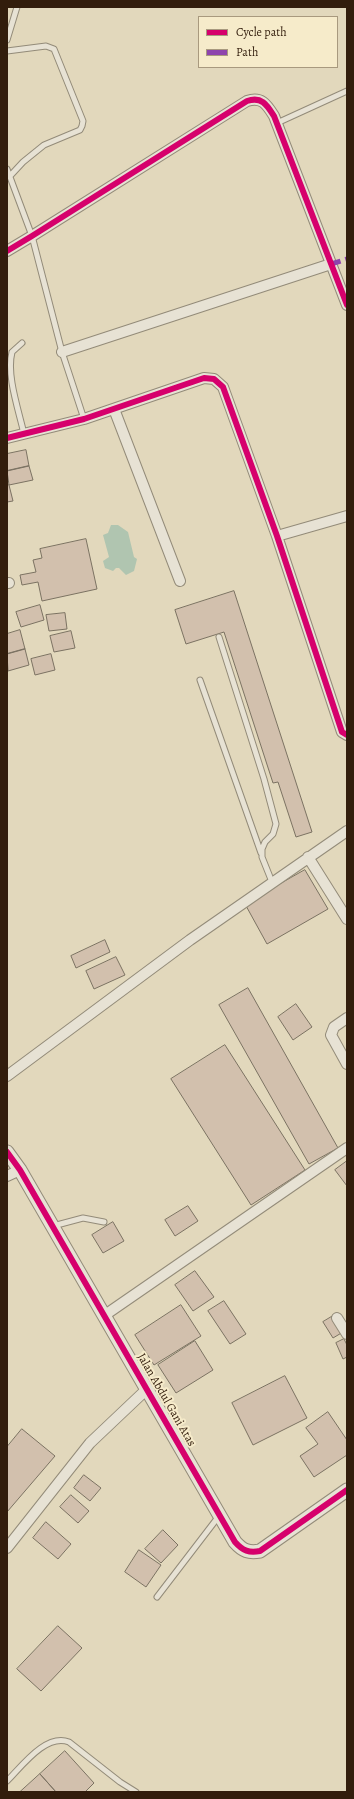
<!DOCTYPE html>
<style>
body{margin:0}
#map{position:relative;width:354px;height:1799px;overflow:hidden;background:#e2d8bc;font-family:Alegreya,serif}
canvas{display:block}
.frame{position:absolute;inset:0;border:8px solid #321d0c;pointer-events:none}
.legend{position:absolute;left:198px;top:16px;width:140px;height:52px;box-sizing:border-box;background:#f6ebca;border:1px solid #a8997e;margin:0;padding:5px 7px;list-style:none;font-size:12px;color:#321d0c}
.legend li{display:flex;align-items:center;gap:8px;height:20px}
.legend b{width:20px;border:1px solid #a8997e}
</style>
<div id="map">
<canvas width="354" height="1799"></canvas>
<div class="frame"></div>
<ul class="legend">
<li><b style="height:5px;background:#d6006c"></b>Cycle path</li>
<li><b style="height:5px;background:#8e44ad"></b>Path</li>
</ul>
</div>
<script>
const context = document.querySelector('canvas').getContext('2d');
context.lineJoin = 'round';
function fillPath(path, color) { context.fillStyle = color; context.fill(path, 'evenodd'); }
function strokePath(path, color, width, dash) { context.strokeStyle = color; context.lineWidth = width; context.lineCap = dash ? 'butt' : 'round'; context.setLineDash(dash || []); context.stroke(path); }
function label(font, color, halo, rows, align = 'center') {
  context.font = font + ' Alegreya,serif'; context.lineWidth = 4; context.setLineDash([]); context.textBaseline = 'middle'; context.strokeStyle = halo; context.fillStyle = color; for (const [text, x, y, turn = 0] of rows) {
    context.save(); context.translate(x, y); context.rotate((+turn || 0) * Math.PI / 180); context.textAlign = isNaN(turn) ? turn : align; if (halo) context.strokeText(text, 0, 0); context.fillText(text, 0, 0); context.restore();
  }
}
fillPath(new Path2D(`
 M 111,525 L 118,525 L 128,532 L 134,557 L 137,559 L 134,571 L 126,575 L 119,568 L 116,568 L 113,571 L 105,568 L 103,561 L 109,557 L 103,535 L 108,533 Z`), '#b0c5b0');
const building = new Path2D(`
 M 26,450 L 29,466 L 7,471 L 7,454 Z
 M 29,466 L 33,480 L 9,485 L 7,471 Z
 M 9,485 L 13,501 L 7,502 L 7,486 Z
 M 86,539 L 97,589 L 42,601 L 38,582 L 22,585 L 20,575 L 36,572 L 33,560 L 42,558 L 40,549 Z
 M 234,591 L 312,832 L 296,837 L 278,782 L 273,783 L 224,632 L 186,644 L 175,610 Z
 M 40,605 L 44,620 L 21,627 L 16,612 Z
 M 65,613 L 67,629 L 49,631 L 46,615 Z
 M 20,630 L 25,649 L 7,654 L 7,634 Z
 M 71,631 L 75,648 L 54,652 L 50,636 Z
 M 25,649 L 29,665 L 8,671 L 7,654 Z
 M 51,654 L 55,670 L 35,675 L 31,659 Z
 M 305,870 L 328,909 L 267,944 L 245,904 Z
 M 105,940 L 110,952 L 76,968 L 71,956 Z
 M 116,957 L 125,975 L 94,989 L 86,971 Z
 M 248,988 L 338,1148 L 309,1164 L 219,1005 Z
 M 296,1004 L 312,1027 L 293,1040 L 278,1017 Z
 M 225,1045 L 305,1170 L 251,1205 L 171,1079 Z
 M 347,1161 L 347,1186 L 335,1170 Z
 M 188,1206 L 198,1221 L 175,1236 L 165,1220 Z
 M 113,1222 L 124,1241 L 103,1253 L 92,1235 Z
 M 195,1271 L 214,1297 L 193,1311 L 175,1285 Z
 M 224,1301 L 246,1334 L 230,1344 L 208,1311 Z
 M 181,1305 L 201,1336 L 154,1365 L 135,1335 Z
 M 333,1316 L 343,1332 L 333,1338 L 323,1322 Z
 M 344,1339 L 347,1345 L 347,1357 L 343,1359 L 336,1343 Z
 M 195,1341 L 213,1370 L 176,1393 L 158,1365 Z
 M 285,1376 L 307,1418 L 253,1445 L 232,1403 Z
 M 328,1412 L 347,1440 L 347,1455 L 314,1477 L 300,1456 L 318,1444 L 306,1428 Z
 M 22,1429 L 55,1456 L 7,1512 L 7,1447 Z
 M 84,1475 L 101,1488 L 90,1501 L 74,1488 Z
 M 71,1495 L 89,1511 L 78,1523 L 60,1507 Z
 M 46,1522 L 71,1544 L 58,1559 L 33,1538 Z
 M 163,1530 L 178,1545 L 161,1563 L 145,1549 Z
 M 139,1550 L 161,1565 L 146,1587 L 125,1572 Z
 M 58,1626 L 82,1648 L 41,1691 L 17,1669 Z
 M 65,1751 L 94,1783 L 85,1792 L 56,1792 L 40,1774 Z
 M 40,1774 L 56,1792 L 20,1792 Z`);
fillPath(building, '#d2c0ad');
strokePath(building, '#7b7262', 1);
const service = new Path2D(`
 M 7,40 L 17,7
 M 7,51 L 46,46 L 54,49 L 83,121 L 82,126 L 80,130 L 44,145 L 23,162 L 10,176
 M 277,123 L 347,91
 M 7,169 L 32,236 L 62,352 L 84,419
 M 22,343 L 12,352 C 6,375 19,411 24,434
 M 219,637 L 264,779 L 276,824 L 273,834 L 265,842 L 262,849 L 262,857 L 272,882
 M 200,680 L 261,853
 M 53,1226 L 83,1218 L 104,1222
 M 157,1597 L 219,1516
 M 7,1781 C 22,1766 46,1733 69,1742 L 120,1782 L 136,1792`);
const minor = new Path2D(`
 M 7,251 L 32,236 L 247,101 C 262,96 267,105 274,116 L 347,305
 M 62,352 L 331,264
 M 114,409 L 180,581
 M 7,438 L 84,419 L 204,378 L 214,379 L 223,387 L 277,536 L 342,732 L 347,735
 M 277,536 L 347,516
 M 7,583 L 9,583
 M 308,857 L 347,919
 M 347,1018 L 334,1027 L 331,1035 L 347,1064
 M 7,1076 L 190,940 L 347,831
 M 7,1176 L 20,1170
 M 105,1315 L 347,1148
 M 337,1318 L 347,1334
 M 7,1548 L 90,1443 L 147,1389`);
const tertiary = new Path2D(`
 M 7,1152 L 20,1170 L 235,1542 C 243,1551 249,1553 260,1551 L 347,1490`);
strokePath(service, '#938b79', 7);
strokePath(minor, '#938b79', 12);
strokePath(tertiary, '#938b79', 15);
strokePath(service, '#e7e2d4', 5);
strokePath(minor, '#e7e2d4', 10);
strokePath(tertiary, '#e7e2d4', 13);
strokePath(new Path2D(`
 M 331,264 L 347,259`), '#8e44ad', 5, [10, 5]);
strokePath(new Path2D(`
 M 7,251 L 32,236 L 247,101 C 262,96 267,105 274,116 L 347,305
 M 7,438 L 84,419 L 204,378 L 214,379 L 223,387 L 277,536 L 342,732 L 347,735
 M 7,1152 L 20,1170 L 235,1542 C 243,1551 249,1553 260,1551 L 347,1490`), '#d6006c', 6);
label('12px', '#321d0c', '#f6ebca', [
 ["Jalan Abdul Gani Atas",166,1400,60]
]);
</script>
